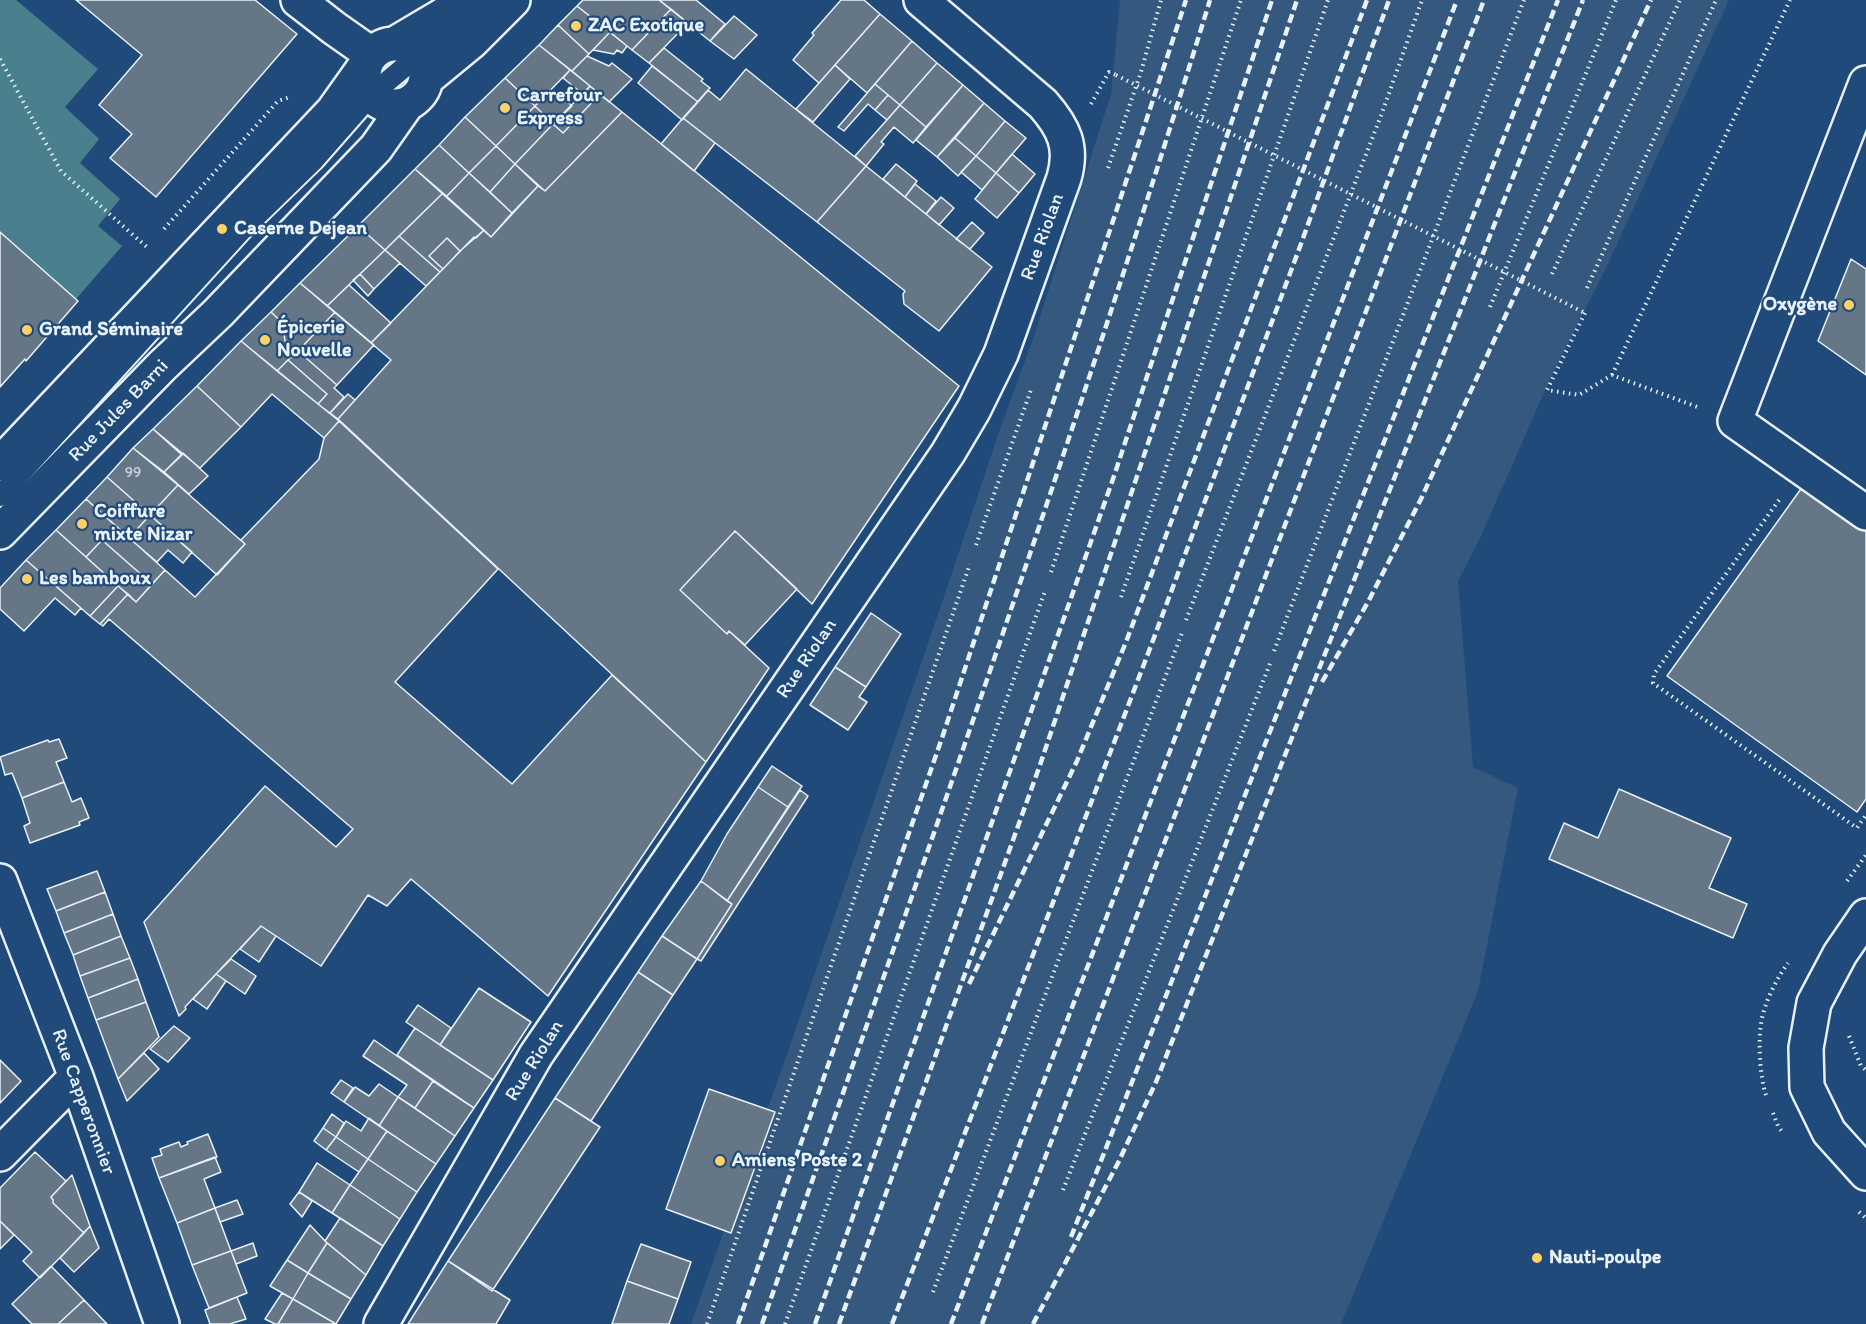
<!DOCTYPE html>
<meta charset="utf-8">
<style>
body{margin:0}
canvas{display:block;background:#1f4a7a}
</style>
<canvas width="1866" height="1324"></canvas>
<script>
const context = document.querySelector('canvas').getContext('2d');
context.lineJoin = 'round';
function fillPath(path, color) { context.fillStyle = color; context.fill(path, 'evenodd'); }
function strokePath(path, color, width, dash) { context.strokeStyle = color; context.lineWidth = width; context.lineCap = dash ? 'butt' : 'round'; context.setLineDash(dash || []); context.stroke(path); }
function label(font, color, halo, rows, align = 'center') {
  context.font = font + ' Itim,sans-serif'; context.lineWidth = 4.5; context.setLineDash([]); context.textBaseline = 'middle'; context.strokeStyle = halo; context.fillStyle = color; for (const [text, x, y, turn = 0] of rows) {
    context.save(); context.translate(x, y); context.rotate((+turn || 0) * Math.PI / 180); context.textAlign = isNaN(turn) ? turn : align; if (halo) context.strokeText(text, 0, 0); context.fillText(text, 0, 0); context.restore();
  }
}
fillPath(new Path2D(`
 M 1120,0 L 1729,0 L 1606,268 L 1550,379 L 1481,536 L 1458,581 L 1473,767 L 1518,788 L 1478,991 L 1341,1324 L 691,1324 L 793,1037 L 949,582 L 1000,429 L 1034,336 L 1111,94 Z`), '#34587e');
fillPath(new Path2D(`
 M 0,0 L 16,0 L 98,69 L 65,107 L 99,139 L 80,163 L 120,199 L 98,226 L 122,246 L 76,299 L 0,232 Z`), '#4a808e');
const building = new Path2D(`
 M 76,0 L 255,0 L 297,34 L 156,197 L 110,158 L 132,134 L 99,105 L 142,55 Z
 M 583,0 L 659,0 L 671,9 L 632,50 L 577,6 Z
 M 659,0 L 696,0 L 725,24 L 710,41 Z
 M 841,0 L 864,0 L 880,14 L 819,83 L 793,60 L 814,35 L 812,33 Z
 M 577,6 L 610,32 L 589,54 L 558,25 Z
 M 671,9 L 688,23 L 649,63 L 632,50 Z
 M 880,14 L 912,41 L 867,93 L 835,65 Z
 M 734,16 L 757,35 L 734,59 L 710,41 Z
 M 558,25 L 589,54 L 572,71 L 539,45 Z
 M 610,32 L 627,46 L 622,53 L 617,50 L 614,54 L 593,50 Z
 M 912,41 L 937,63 L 900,105 L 875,84 Z
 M 539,45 L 570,70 L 535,106 L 505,78 Z
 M 664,48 L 703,79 L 701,81 L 710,88 L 698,102 L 649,63 Z
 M 587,56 L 609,66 L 612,63 L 632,79 L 609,102 L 572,71 Z
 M 937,63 L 963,85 L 926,127 L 900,105 Z
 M 835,65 L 850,79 L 813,122 L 796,109 Z
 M 652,66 L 698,102 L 682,120 L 638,83 Z
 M 746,69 L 866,166 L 817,222 L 683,118 L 708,90 L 720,100 Z
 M 570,70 L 590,86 L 583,94 L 563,78 Z
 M 505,78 L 535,106 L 496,146 L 465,117 Z
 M 875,84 L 888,95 L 875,110 L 868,104 L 844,131 L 838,127 Z
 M 963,85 L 984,103 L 937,157 L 916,140 Z
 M 590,86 L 600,94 L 563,133 L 553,124 Z
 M 550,90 L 556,96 L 558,93 L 572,106 L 553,124 L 535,106 Z
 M 600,94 L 622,112 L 545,191 L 515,164 L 553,124 L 563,133 Z
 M 888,95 L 900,105 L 887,120 L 875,110 Z
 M 984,103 L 1005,121 L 976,156 L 955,138 Z
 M 900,105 L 926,127 L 913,143 L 894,127 L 881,142 L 884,144 L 866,166 L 855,156 Z
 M 535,106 L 553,124 L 515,164 L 496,146 Z
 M 622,112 L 959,386 L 812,604 L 735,531 L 680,590 L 727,634 L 729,631 L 769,668 L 706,762 L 338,419 L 391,360 L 371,343 L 474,237 L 476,238 L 484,230 L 491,237 L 538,186 L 545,191 Z
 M 465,117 L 496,146 L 469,173 L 439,145 Z
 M 683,118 L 715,143 L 694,171 L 661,144 Z
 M 1005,121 L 1026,138 L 996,173 L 976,156 Z
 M 955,138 L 976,156 L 958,176 L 937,157 Z
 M 439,145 L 469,173 L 446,197 L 415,169 Z
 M 496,146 L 515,164 L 490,192 L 469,173 Z
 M 1012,154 L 1035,174 L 1019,193 L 996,173 Z
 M 976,156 L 996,173 L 982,190 L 961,172 Z
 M 515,164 L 538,186 L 512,213 L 490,192 Z
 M 896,164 L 917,181 L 905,197 L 883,179 Z
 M 866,166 L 992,267 L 939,331 L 904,304 L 903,294 L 905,291 L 817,222 Z
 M 415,169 L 443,193 L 385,250 L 358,226 Z
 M 469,173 L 512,213 L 491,237 L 446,197 Z
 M 996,173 L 1019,193 L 997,218 L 975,199 Z
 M 915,184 L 936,201 L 926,214 L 905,197 Z
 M 443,193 L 484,230 L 460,251 L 447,238 L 429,256 L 443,269 L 440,272 L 399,236 Z
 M 941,197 L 954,208 L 939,225 L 926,214 Z
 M 972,222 L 984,233 L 970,249 L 956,239 Z
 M 358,226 L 385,250 L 327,306 L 300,283 Z
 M 0,232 L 78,301 L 26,361 L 25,359 L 0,387 Z
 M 399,236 L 440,272 L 426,286 L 385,250 Z
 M 447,238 L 460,251 L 443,269 L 429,256 Z
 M 385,250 L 400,263 L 374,289 L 360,274 Z
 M 1851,259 L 1866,269 L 1866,375 L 1818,341 Z
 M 360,274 L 374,289 L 368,296 L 353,280 Z
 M 300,283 L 335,312 L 298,351 L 285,341 L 284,334 L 289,329 L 271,312 Z
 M 349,285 L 391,323 L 371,343 L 327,306 Z
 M 271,312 L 289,329 L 284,334 L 285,341 L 297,351 L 277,371 L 241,341 Z
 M 335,312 L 374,345 L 337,385 L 298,351 Z
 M 241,341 L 339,421 L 324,438 L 272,394 L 241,427 L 197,386 Z
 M 298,351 L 337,385 L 334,388 L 344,397 L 330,413 L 318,404 L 327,394 L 288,360 Z
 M 288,360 L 327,394 L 318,404 L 277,371 Z
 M 197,386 L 241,427 L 200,468 L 153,429 Z
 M 348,394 L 355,400 L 338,419 L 330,413 Z
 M 339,421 L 498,569 L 395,682 L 512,784 L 612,675 L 706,762 L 548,996 L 411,879 L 387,906 L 368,895 L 321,966 L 261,926 L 185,1007 L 186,1009 L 179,1016 L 144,922 L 265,786 L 336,847 L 353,829 L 109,619 L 103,626 L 100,624 L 128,594 L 136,602 L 165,570 L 195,597 L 245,544 L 241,540 L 319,459 L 324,438 Z
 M 153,429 L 182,455 L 164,472 L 133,448 Z
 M 133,448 L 178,485 L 150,515 L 107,477 Z
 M 183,453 L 208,476 L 189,494 L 164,472 Z
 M 107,477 L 150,515 L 129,538 L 86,499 Z
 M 178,485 L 245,544 L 217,575 L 150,515 Z
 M 1803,486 L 1866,531 L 1866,799 L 1857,812 L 1667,676 Z
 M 86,499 L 165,570 L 152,584 L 102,540 L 86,557 L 56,530 Z
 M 150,515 L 192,552 L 183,563 L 168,550 L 157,562 L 129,538 Z
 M 56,530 L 118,586 L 90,616 L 26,560 Z
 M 735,531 L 797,589 L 745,645 L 729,631 L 727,634 L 680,590 Z
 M 102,540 L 152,584 L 136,602 L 86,557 Z
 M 26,560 L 81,608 L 75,615 L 55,598 L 24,631 L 0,609 L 0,588 Z
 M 118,586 L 128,594 L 100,624 L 90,616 Z
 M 871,613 L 901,634 L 866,687 L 835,667 Z
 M 835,667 L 866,687 L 859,697 L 867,702 L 848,730 L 810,705 Z
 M 59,739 L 67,758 L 56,762 L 64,782 L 22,798 L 12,773 L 5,775 L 0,757 L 48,740 L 49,742 Z
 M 772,766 L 802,786 L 788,807 L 758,787 Z
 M 64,782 L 72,802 L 81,798 L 89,818 L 79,822 L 80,825 L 30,843 L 24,826 L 30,823 L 22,798 Z
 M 758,787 L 788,807 L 727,901 L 701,881 L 727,834 Z
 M 1619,789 L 1731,838 L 1709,888 L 1747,904 L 1733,938 L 1549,859 L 1564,823 L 1598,838 Z
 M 800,790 L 808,796 L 701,961 L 697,959 L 732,904 L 727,901 Z
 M 97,871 L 105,892 L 56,911 L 47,889 Z
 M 701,881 L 732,904 L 697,959 L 662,936 Z
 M 105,892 L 113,914 L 64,933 L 56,911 Z
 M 113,914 L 121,936 L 73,955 L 64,933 Z
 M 261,926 L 276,936 L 259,962 L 240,949 Z
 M 121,936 L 130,958 L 80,976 L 73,955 Z
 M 662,936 L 697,959 L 673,995 L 638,972 Z
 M 130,958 L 138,979 L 88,998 L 80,976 Z
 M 231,959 L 256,976 L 245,994 L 216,974 Z
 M 638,972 L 673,995 L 591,1121 L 555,1098 Z
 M 216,974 L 226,981 L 207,1009 L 193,999 Z
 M 138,979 L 146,1002 L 96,1020 L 88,998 Z
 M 479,988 L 531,1022 L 493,1080 L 440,1045 Z
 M 146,1002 L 159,1037 L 118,1079 L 96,1020 Z
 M 418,1005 L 451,1028 L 440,1045 L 406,1022 Z
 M 174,1026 L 190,1038 L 168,1062 L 150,1049 Z
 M 415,1028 L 493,1080 L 474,1108 L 397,1055 Z
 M 374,1040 L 433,1081 L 415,1108 L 398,1097 L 407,1085 L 363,1056 Z
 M 144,1053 L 159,1069 L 127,1101 L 118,1079 Z
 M 0,1060 L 21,1081 L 0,1103 Z
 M 341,1080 L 353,1088 L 344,1102 L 331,1093 Z
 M 433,1081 L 474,1108 L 455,1136 L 415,1108 Z
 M 379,1084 L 398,1097 L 379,1126 L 344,1102 L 355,1087 L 369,1096 Z
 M 709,1089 L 775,1112 L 731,1233 L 666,1209 Z
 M 398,1097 L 455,1136 L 436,1164 L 379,1126 Z
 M 555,1098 L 600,1127 L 492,1291 L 448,1261 Z
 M 332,1114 L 344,1123 L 336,1137 L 323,1128 Z
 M 369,1118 L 387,1131 L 368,1159 L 336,1137 L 346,1121 L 361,1131 Z
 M 323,1128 L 336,1137 L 326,1150 L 314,1141 Z
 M 387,1131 L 436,1164 L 417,1192 L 368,1159 Z
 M 208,1134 L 217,1157 L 159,1178 L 152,1158 L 162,1155 L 160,1149 L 179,1142 L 181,1147 L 188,1144 L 187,1142 Z
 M 336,1137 L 368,1159 L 359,1172 L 326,1150 Z
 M 35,1152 L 66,1181 L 51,1197 L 53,1200 L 53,1203 L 84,1233 L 40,1278 L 23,1261 L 32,1252 L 0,1221 L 0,1188 Z
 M 215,1157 L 221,1172 L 204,1179 L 215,1208 L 177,1223 L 159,1178 Z
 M 368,1159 L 417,1192 L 400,1219 L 350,1185 Z
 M 317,1163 L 350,1185 L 332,1213 L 299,1192 Z
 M 72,1175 L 90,1226 L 84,1233 L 53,1203 L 53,1200 L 51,1197 Z
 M 350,1185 L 400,1219 L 383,1246 L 332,1213 Z
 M 299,1192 L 312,1201 L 302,1217 L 290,1204 Z
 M 237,1200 L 243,1214 L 220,1222 L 215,1208 Z
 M 215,1208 L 231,1251 L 192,1265 L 177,1223 Z
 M 340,1218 L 383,1246 L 366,1275 L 325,1241 Z
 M 0,1221 L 14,1235 L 0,1249 Z
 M 310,1225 L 327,1243 L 308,1273 L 287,1260 Z
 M 90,1226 L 99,1248 L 74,1272 L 60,1258 Z
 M 253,1243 L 257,1256 L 236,1264 L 231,1251 Z
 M 327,1243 L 366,1275 L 351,1299 L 308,1273 Z
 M 641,1244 L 691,1262 L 678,1299 L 627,1281 Z
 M 231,1251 L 247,1293 L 209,1308 L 192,1265 Z
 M 287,1260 L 308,1273 L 293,1299 L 270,1286 Z
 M 448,1261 L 510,1300 L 496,1324 L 408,1324 Z
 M 51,1266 L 84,1300 L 58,1324 L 32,1324 L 12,1304 Z
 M 308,1273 L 351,1299 L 336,1324 L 293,1299 Z
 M 627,1281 L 678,1299 L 669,1324 L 612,1324 Z
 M 282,1293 L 293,1299 L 278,1324 L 275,1324 L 265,1319 Z
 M 237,1297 L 246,1319 L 230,1324 L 210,1324 L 205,1310 Z
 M 293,1299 L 336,1324 L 278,1324 Z
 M 84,1300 L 107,1324 L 58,1324 Z`);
fillPath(building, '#657786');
strokePath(building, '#e8f1f8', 1.5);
const lane = new Path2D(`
 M 0,496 L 241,231 L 314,160 L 371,95 L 420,54 L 458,28 L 486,0`);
const street = new Path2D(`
 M 298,0 L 334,28 L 371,54
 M 1866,83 L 1735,421 L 1866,513
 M 0,881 L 76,1077 L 162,1324
 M 1866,916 L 1840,954 L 1814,1003 L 1806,1048 L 1807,1087 L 1829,1132 L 1866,1173
 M 0,1154 L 76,1077
 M 381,1324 L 536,1055 L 948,453 L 974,409 L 1001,354 L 1064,178 C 1073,147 1064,128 1043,104 L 921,0`);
const secondary = new Path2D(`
 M 396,43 L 445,14 L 459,0
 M364 75a31 31 0 1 1 62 0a31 31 0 1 1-62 0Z
 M 426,79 L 471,42 L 513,0
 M 0,464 L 333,111 L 365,66
 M 0,532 L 162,366 L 218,313 L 376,148 L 407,104`);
strokePath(lane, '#e8f1f8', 24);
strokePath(street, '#e8f1f8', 38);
strokePath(secondary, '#e8f1f8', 38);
strokePath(new Path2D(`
 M 0,59 L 61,171 L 149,249
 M 1091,104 L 1109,72 L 1116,75
 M 1108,168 L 1141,72 L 1161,0
 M 164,229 L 278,101 L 290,97
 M 1552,274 L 1680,0
 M 1587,288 L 1716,0
 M 1490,307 L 1616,0
 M 1585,313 L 1547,390 L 1579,395 L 1612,375 L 1700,408
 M 1612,375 L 1790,0
 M 1779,500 L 1654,674 L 1653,683 L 1857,828 L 1866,815
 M 976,545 L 1032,387
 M 1051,572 L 1241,0
 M 1121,597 L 1328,0
 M 1186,620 L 1382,113 L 1422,0
 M 1274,651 L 1524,0
 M 1847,881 L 1866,855
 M 1849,1036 L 1861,1066 L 1866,1070
 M 1766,1095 C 1760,1078 1758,1042 1761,1024 C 1763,1005 1777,978 1788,963
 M 1773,1113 L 1778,1126 L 1783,1133
 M 1063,1190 L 1271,661
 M 1859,1212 L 1866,1218
 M 933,1292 L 1183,630
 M 707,1324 L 970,564
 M 785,1324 L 1045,591`), '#e8f1f8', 4, [1.5, 4.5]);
strokePath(lane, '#1f4a7a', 20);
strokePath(street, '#1f4a7a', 33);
strokePath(secondary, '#1f4a7a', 33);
strokePath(new Path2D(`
 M 1322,682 L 1368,602 L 1421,499 L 1651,0
 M 969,984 L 1077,761 L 1126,642 L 1367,0
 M 1071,1237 L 1558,0
 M 738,1324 L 942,738 L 1186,0
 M 762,1324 C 916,884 1073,445 1210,0
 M 815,1324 L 1113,479 L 1272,0
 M 839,1324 L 1040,765 L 1297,0
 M 892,1324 L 1149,651 L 1298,252 L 1389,0
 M 951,1324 L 1457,0
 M 982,1324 L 1484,0
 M 1033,1324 L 1118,1163 L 1156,1082 L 1583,0`), '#e8f1f8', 4.5, [9, 4.5]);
strokePath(new Path2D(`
 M 1116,75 L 1585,313`), '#e8f1f8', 4, [1.5, 4.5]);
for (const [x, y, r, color] of [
 [576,26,6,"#ffd166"],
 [505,108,6,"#ffd166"],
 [222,229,6,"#ffd166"],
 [1849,305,6,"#ffd166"],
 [27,330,6,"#ffd166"],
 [265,340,6,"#ffd166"],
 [82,524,6,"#ffd166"],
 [27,579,6,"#ffd166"],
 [720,1161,6,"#ffd166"],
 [1537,1258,6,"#ffd166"]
]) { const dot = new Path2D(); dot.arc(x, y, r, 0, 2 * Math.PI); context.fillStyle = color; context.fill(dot); strokePath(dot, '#1f4a7a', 2); }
label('16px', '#c7d2dc', null, [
 ["99",133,473]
]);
label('bold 20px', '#e8f1f8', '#1f4a7a', [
 ["ZAC Exotique",588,26],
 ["Carrefour",517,96],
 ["Express",517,119],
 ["Caserne Dejean",234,229],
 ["Oxygène",1837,305,"right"],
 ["Épicerie",277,328],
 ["Nouvelle",277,351],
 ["Grand Séminaire",39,330],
 ["Coiffure",94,512],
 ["mixte Nizar",94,535],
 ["Les bamboux",39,579],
 ["Amiens Poste 2",732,1161],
 ["Nauti-poulpe",1549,1258]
], 'left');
label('20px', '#e8f1f8', '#1f4a7a', [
 ["Rue Riolan",1043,237,-70],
 ["Rue Jules Barni",119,411,-46],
 ["Rue Riolan",807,659,-56],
 ["Rue Riolan",535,1061,-58],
 ["Rue Capperonnier",83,1102,70]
]);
</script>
